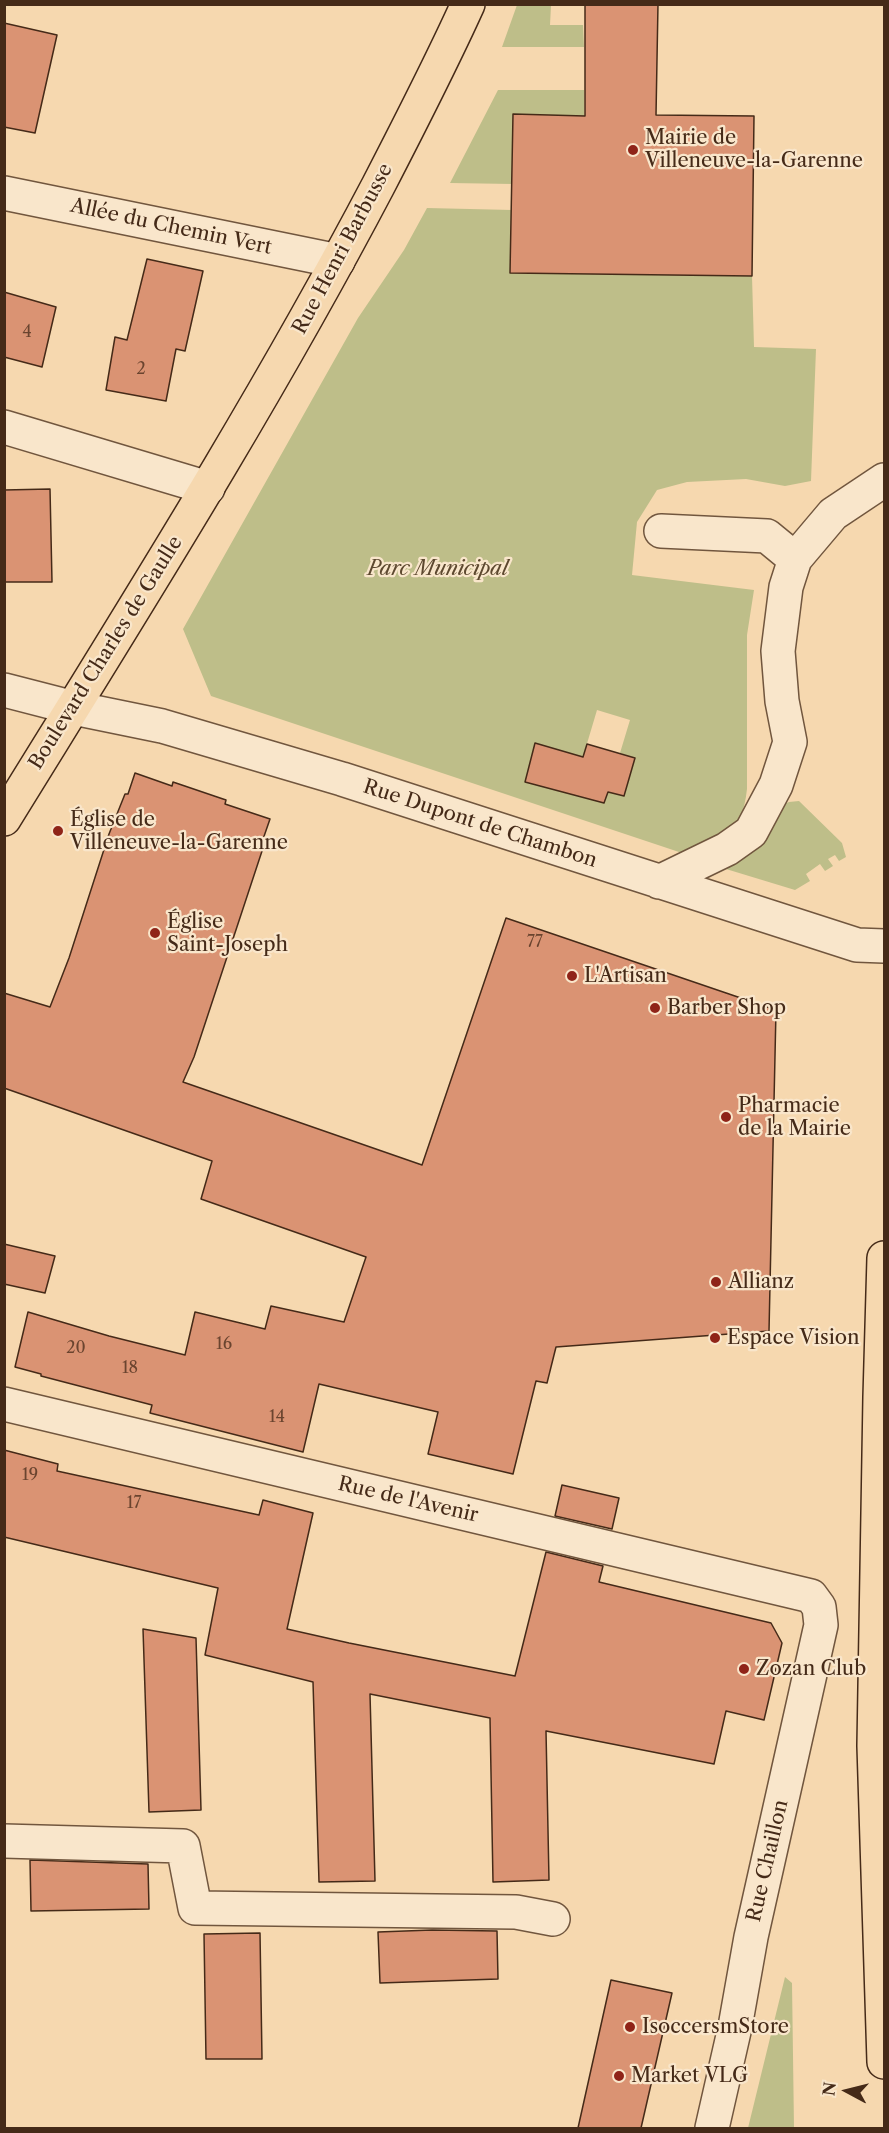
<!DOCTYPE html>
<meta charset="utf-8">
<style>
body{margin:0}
#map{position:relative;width:889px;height:2133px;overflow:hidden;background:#f6d8af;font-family:"Libre Caslon Text",serif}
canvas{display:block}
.frame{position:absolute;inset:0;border:6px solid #452a18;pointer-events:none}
.north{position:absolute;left:817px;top:2061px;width:60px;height:60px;-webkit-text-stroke:4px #f9e6cb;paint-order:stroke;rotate:277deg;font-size:16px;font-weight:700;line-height:24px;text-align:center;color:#452a18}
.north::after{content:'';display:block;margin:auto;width:21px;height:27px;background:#452a18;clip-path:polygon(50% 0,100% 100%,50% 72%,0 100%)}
</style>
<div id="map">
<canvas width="889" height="2133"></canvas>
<div class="frame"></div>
<div class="north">N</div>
</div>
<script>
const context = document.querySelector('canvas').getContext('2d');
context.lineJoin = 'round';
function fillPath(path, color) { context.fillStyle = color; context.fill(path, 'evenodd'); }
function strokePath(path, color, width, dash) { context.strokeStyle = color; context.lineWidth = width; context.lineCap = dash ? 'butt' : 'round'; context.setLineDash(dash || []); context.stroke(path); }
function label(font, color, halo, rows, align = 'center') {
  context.font = font + ' "Libre Caslon Text",serif'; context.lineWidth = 4.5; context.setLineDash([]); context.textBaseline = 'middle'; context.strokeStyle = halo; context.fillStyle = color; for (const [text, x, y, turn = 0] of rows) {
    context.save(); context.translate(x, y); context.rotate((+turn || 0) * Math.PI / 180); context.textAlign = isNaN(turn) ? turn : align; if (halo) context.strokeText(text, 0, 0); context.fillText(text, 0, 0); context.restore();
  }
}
fillPath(new Path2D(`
 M 517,5 L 551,5 L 550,25 L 583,25 L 584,47 L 502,47 Z
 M 498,90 L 584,90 L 584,116 L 513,115 L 513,184 L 450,183 Z
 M 427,208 L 512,210 L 511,273 L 752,276 L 754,347 L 816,349 L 811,481 L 785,486 L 746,479 L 687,482 L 657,490 L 637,522 L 632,575 L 754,590 L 747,635 L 747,789 C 742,836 722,839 682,853 L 211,696 L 183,629 L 358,318 L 404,250 ZM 597,710 L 630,720 L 620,753 L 635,758 L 624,795 L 608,792 L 604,803 L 572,794 Z
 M 799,801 L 842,843 L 846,857 L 839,861 L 835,855 L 828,859 L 833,866 L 825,871 L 820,864 L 806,874 L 810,881 L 795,890 L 726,869 L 754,850 L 782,805 L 789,802 Z
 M 785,1977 L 792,1983 L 794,2128 L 748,2128 Z`), '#bebe89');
const building = new Path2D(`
 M 585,4 L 658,4 L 656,115 L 754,116 L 752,276 L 510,273 L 513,114 L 585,116 Z
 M 4,23 L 57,35 L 35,133 L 4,127 Z
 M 147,259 L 203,271 L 185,351 L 176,349 L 166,401 L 106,390 L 115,337 L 127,340 Z
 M 4,292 L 56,307 L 42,367 L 4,357 Z
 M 50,489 L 52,582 L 4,582 L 4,490 Z
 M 535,743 L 583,757 L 587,744 L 635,758 L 624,796 L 608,792 L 604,803 L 525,782 Z
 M 135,773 L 172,786 L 173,782 L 226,800 L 225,804 L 270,819 L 261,845 L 264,845 L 194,1057 L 183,1082 L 422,1165 L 506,918 L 776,1010 L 769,1331 L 556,1347 L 547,1383 L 536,1381 L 513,1474 L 428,1454 L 438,1412 L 319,1384 L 303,1452 L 150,1413 L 152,1405 L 41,1376 L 41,1374 L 15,1367 L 28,1312 L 109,1336 L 185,1355 L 195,1312 L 265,1329 L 271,1306 L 344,1322 L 366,1257 L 201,1199 L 212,1161 L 4,1088 L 4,993 L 50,1007 L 69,958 L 109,834 L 125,794 L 128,794 Z
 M 4,1244 L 55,1256 L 45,1293 L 4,1284 Z
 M 4,1450 L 58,1464 L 57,1471 L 259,1515 L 263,1500 L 313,1513 L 287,1629 L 349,1643 L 515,1676 L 546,1552 L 603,1566 L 599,1582 L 771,1623 L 782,1643 L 764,1720 L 726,1711 L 714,1764 L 546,1731 L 549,1880 L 493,1882 L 490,1718 L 370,1694 L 375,1881 L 319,1882 L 313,1682 L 205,1655 L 218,1588 L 4,1537 Z
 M 562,1485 L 619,1498 L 612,1529 L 555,1516 Z
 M 143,1629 L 196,1638 L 201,1810 L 149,1812 Z
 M 30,1860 L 148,1864 L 149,1909 L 31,1911 Z
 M 432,1930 L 497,1931 L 498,1979 L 380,1983 L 378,1932 Z
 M 260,1933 L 262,2059 L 206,2059 L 204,1934 Z
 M 611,1980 L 672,1993 L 641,2128 L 578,2128 Z`);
fillPath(building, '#da9373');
strokePath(building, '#452a18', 1.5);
const minor = new Path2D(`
 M 4,193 L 338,261
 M 4,427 L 208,488
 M 661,531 L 767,536 L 795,559
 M 4,690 L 74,708 L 162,726 L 342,779 L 857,945 L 884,946
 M 659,882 L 727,849 L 751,832 L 776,785 L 790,742 L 782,701 L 778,651 L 786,587 L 795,559 L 833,514 L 884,480
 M 4,1404 L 811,1596 L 819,1607 L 821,1625 L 751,1937 L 735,2027 L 712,2128
 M 4,1841 L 183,1846 L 195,1908 L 516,1912 L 553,1919`);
const major = new Path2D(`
 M 4,819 C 133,610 264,403 378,186 C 409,126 440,66 468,4
 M 884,1258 L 880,1397 L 874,1746 L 884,2062`);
strokePath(minor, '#71563e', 36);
strokePath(major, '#452a18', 36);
strokePath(minor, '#f9e6cb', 33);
strokePath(major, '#f6d8af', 33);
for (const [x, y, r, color] of [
 [633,150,6,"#8f2418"],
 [58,831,6,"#8f2418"],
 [155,933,6,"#8f2418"],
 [572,976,6,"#8f2418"],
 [655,1008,6,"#8f2418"],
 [726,1117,6,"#8f2418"],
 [716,1282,6,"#8f2418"],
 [715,1338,6,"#8f2418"],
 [744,1669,6,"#8f2418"],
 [630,2027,6,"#8f2418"],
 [619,2076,6,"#8f2418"]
]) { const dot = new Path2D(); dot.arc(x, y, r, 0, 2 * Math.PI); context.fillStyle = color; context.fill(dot); strokePath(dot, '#f9e6cb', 2); }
label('16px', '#6a442f', null, [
 ["4",27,332],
 ["2",141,369],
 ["77",535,942],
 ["16",224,1344],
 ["20",76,1348],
 ["18",130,1368],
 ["14",277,1417],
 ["19",30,1475],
 ["17",134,1503]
]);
label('20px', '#452a18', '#f9e6cb', [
 ["Mairie de",645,138],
 ["Villeneuve-la-Garenne",645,161],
 ["Église de",70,820],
 ["Villeneuve-la-Garenne",70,843],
 ["Église",167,922],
 ["Saint-Joseph",167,945],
 ["L'Artisan",584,976],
 ["Barber Shop",667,1008],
 ["Pharmacie",738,1106],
 ["de la Mairie",738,1129],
 ["Allianz",728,1282],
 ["Espace Vision",727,1338],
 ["Zozan Club",756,1669],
 ["IsoccersmStore",642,2027],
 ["Market VLG",631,2076]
], 'left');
label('20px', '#452a18', '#f9e6cb', [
 ["Allée du Chemin Vert",171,227,12],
 ["Rue Henri Barbusse",343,249,-62],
 ["Boulevard Charles de Gaulle",106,653,-58],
 ["Rue Dupont de Chambon",480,824,18],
 ["Rue de l'Avenir",408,1500,13],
 ["Rue Chaillon",768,1861,-77]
]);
label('italic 20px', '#5d482f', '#f9e6cb', [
 ["Parc Municipal",438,569]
]);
</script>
